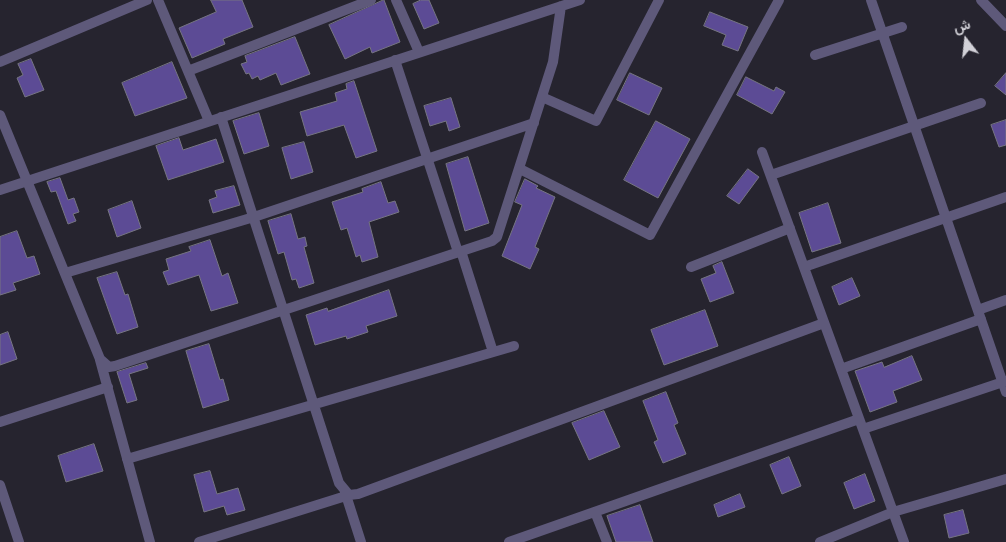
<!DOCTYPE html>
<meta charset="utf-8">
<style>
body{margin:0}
#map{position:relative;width:1006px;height:542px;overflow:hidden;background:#26242f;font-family:Inter,Vazirmatn,sans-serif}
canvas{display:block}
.north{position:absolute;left:941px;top:15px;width:50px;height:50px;-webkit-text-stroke:4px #26242f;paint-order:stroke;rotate:344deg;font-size:14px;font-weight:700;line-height:20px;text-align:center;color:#d2d1d8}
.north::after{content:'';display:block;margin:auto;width:18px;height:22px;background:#d2d1d8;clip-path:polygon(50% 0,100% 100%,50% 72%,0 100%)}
</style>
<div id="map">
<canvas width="1006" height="542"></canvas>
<div class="north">ش</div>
</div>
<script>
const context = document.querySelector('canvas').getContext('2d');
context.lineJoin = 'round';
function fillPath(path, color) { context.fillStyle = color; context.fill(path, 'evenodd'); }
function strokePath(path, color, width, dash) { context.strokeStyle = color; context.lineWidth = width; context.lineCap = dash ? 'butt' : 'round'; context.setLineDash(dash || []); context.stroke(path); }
const building = new Path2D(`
 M 211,0 L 242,0 L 253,27 L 223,39 L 225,44 L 192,58 L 179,28 L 216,12 Z
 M 384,0 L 400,42 L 372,53 L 370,47 L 345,59 L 329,25 Z
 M 421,0 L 429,0 L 439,23 L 424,29 L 413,4 Z
 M 710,12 L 748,27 L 738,51 L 722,45 L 726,35 L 704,26 Z
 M 295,37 L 310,74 L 281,85 L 276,73 L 260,80 L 258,76 L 252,79 L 249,73 L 246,74 L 241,64 L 247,62 L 245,56 Z
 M 31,59 L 44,90 L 25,97 L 17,78 L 23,75 L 18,64 Z
 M 172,62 L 187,98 L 135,116 L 122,83 Z
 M 630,73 L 662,88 L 649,115 L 617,100 Z
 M 1006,73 L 1006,95 L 995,86 Z
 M 746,77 L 774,91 L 776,87 L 785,92 L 772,114 L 737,95 Z
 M 354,81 L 377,151 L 356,158 L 344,125 L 307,136 L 300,112 L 337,101 L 335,93 L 347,89 L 346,84 Z
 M 451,98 L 460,127 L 449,131 L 446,121 L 430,126 L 424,106 Z
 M 259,113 L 269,146 L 244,154 L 233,121 Z
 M 1006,120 L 1006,145 L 999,147 L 991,125 Z
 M 656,121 L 690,139 L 658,198 L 624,180 Z
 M 179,138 L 183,150 L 216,139 L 224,162 L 168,180 L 156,146 Z
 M 304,142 L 313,172 L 291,179 L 282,148 Z
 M 468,157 L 489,223 L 465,231 L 446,164 Z
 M 748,169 L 759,177 L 739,204 L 727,196 Z
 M 60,178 L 68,200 L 74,198 L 79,212 L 73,214 L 76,221 L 68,224 L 56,191 L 51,192 L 47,182 Z
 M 525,179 L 538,186 L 536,188 L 555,197 L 535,247 L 539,249 L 530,269 L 502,256 L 522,205 L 515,202 Z
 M 381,182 L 388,203 L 395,201 L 399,212 L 369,222 L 378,257 L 362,262 L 360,255 L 356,257 L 347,228 L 341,230 L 332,202 L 363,192 L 362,189 Z
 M 234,186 L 240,205 L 213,213 L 209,200 L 217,197 L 215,191 Z
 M 132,201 L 141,228 L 117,237 L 108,210 Z
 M 828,203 L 841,243 L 812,252 L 799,213 Z
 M 291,214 L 298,239 L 305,237 L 307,246 L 304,247 L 314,283 L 299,288 L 296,279 L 292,280 L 284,252 L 278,254 L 268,221 Z
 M 17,231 L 27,258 L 34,256 L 40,274 L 13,283 L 16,290 L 0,295 L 0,237 Z
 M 210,240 L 222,276 L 228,273 L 238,303 L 211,311 L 199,275 L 168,285 L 163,272 L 169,270 L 166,259 L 191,251 L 189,247 Z
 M 722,262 L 734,293 L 710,302 L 701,279 L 716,273 L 713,266 Z
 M 117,272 L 125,295 L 128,294 L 138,327 L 117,334 L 97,278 Z
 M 852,278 L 860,296 L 839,305 L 832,287 Z
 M 389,290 L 397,316 L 366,326 L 368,332 L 347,339 L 346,336 L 315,345 L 306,315 L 327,308 L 328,311 Z
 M 705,310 L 718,346 L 664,365 L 651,330 Z
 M 8,332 L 17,359 L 0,365 L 0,335 Z
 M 209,344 L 220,380 L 223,379 L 229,400 L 203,408 L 186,351 Z
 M 912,356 L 922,380 L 893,391 L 897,402 L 870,412 L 855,371 L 882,362 L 884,367 Z
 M 146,363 L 148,368 L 129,374 L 137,400 L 127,403 L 117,372 Z
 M 666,392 L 678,423 L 674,425 L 686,454 L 663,463 L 654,442 L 658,440 L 643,401 Z
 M 604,411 L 620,447 L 589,460 L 572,423 Z
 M 94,444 L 103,471 L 66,482 L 58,456 Z
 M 789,457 L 801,486 L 782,494 L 770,465 Z
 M 210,471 L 217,494 L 238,488 L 245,510 L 227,515 L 224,506 L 204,512 L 194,475 Z
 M 865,474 L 875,501 L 854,509 L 844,483 Z
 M 740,494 L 745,507 L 718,517 L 714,505 Z
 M 640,505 L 653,542 L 616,542 L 607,516 Z
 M 963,510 L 969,533 L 949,538 L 944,515 Z`);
fillPath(building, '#5c4b95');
strokePath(building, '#767582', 1);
strokePath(new Path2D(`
 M 158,0 L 209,121
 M 396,0 L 419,52
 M 871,0 L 1006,392
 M 981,0 L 1006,26
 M 815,55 L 902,27
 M 395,60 L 458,252
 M 0,62 L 147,0
 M 188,71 L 371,0
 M 542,97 L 596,121 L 659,0
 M 0,115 L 100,359 L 109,367 L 115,366 L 492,241 L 497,237 L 553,62 L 561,6
 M 221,117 L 339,483 L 349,495 L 358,494 L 824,323
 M 762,152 L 904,542
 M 520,169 L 650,235 L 779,0
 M 771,175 L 981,103
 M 0,190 L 580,0
 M 461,251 L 493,352
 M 691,267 L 790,228
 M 804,267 L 1006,197
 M 65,273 L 254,217 L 534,123
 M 978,310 L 1006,300
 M 100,360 L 150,542
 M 841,369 L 981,319
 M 0,422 L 108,387
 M 863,429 L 1006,381
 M 127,459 L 514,346
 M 0,485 L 19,542
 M 345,492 L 361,542
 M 595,512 L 607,542
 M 199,542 L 349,495
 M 509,542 L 859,419
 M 820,542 L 893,512 L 1006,479`), '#5e597a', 10);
</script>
